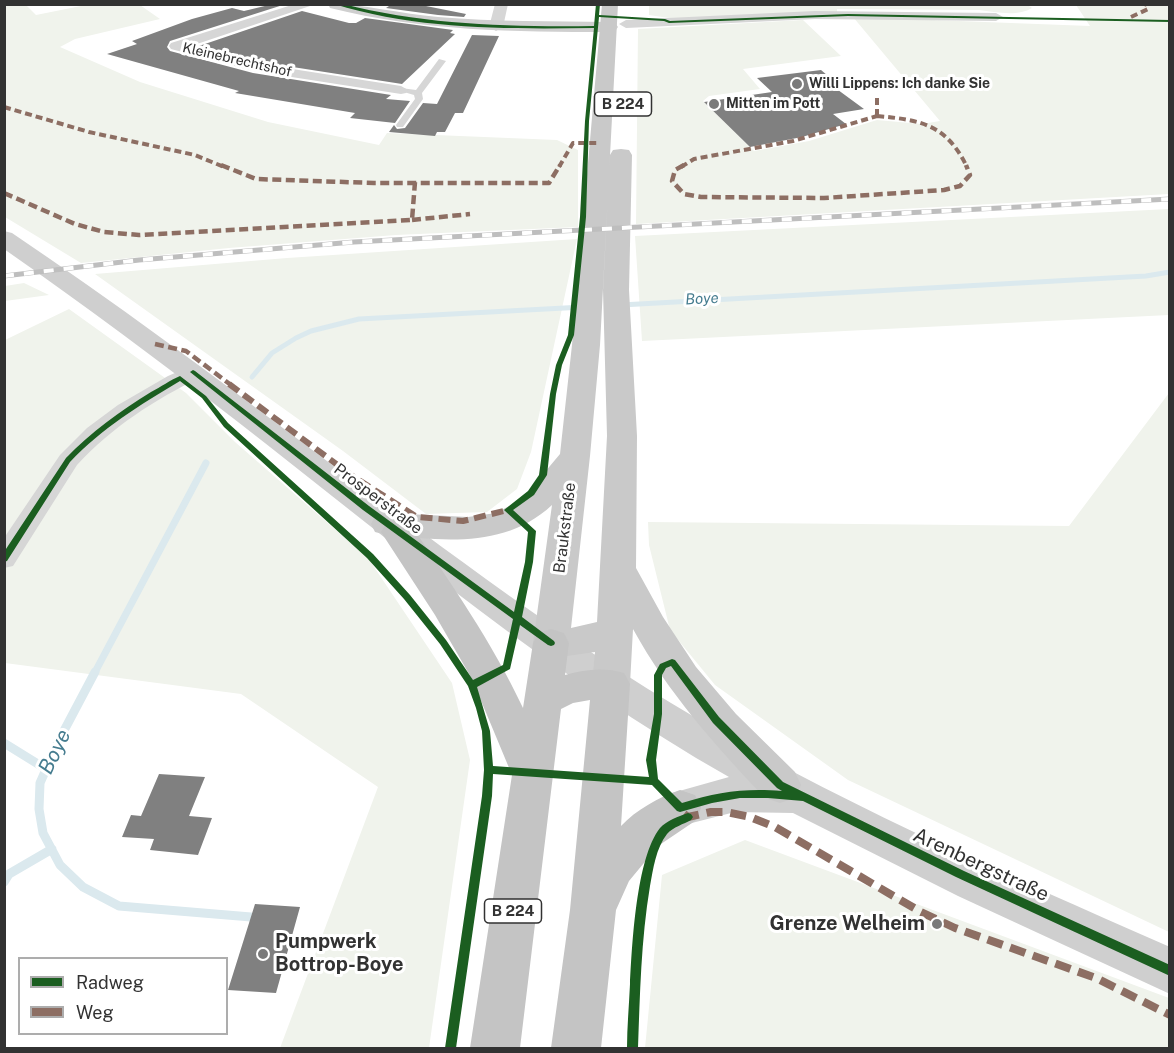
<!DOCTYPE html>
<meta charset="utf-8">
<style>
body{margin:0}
#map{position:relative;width:1174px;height:1053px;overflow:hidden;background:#fff;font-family:"Public Sans",sans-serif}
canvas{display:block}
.frame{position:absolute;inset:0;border:6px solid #323232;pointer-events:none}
.legend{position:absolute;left:18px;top:957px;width:210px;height:78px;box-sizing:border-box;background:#fff;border:2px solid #adadad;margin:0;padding:8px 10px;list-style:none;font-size:18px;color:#323232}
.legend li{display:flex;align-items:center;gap:12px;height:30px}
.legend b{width:30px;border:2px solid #adadad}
</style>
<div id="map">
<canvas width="1174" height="1053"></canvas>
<div class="frame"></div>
<ul class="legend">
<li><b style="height:8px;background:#1b5e20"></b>Radweg</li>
<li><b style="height:8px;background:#8d6e63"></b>Weg</li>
</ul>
</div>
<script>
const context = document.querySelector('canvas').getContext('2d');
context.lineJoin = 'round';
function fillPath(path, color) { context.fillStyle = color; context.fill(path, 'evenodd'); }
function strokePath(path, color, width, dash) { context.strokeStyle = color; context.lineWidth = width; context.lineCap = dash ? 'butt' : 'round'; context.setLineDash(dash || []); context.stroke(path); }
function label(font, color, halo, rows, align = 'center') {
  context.font = font + ' "Public Sans",sans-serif'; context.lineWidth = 6; context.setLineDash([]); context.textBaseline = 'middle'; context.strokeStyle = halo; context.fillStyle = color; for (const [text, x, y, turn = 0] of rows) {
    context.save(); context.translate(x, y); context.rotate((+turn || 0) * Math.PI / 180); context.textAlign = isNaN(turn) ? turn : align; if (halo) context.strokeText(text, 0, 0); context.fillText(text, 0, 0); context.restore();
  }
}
fillPath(new Path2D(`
 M 1026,4 L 1032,8 C 1018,17 995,12 979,10 L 837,9 L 837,13 L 682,20 L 649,15 L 649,5 Z
 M 4,5 L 26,5 L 36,15 L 86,5 L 140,5 L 160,19 L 75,39 L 60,47 L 140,82 L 268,122 L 379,145 L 387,133 L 557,140 L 578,150 L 578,227 L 396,235 L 229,248 L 81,263 L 5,217 Z
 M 1076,5 L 1169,5 L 1169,194 L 636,224 L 638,29 L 803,20 L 841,56 L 743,69 L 760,89 L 709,96 L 703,101 L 754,151 L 809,141 L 877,120 L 922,124 L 940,121 L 853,17 L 1090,26 Z
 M 1169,209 L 1169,315 L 642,341 L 635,236 Z
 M 577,239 L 531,452 L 517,489 L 487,512 L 426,514 L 343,451 L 95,274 L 287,258 Z
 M 24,283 L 49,295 L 5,301 L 5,286 Z
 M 69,309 L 186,393 L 235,442 L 368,558 L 452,683 L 470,760 L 429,1048 L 280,1048 L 378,787 L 241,694 L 5,663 L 5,340 Z
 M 1169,393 L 1169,932 L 848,780 L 715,685 L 670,630 L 649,545 L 648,522 L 1069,526 Z
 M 745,840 L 1169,998 L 1169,1048 L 645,1048 L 662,875 Z`), '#f0f3ec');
strokePath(new Path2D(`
 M 621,305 L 1146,276 L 1170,272
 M 252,377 L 272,353 L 296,338 L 311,331 L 359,319 L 583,307`), '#dbe9ee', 5);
strokePath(new Path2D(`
 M 94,674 L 206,463`), '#dbe9ee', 7);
strokePath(new Path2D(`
 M 95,672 L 58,742 L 40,783 L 39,809 L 43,833 L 60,865 L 83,887 L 119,906 L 251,917
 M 4,743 L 46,769
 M 4,882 L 9,874 L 52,849`), '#dbe9ee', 9);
fillPath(new Path2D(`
 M 273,4 L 286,4 L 170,41 L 167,47 L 170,51 L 253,73 L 391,95 L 386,99 L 410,101 L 395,123 L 350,118 L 355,113 L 235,93 L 239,91 L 107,54 L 137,44 L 132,41 L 192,19 L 232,8 L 244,11 Z
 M 392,4 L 426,6 L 466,14 L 464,17 L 438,15 L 386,8 Z
 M 302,11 L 349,23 L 356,23 L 365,18 L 453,30 L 450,33 L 455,34 L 402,84 L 254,61 L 199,46 Z
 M 472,35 L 499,36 L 463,113 L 455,113 L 445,132 L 437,132 L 435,136 L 389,132 L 394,125 L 397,129 L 405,128 L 423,103 L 437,104 Z
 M 821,70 L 840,86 L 834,87 L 864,109 L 833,114 L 846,124 L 802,137 L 750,147 L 704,102 L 772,92 L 757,78 Z
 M 159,774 L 205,777 L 189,816 L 212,818 L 198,855 L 150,850 L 154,839 L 122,837 L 131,815 L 141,816 Z
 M 255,904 L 300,907 L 276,993 L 228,990 Z`), '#808080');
fillPath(new Path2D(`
 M 439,59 L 446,61 L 422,93 L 423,99 L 403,127 L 397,127 L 396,125 L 415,99 L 414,95 L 397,90 L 401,88 L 416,90 Z`), '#d6d6d6');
fillPath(new Path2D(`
 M 295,4 L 316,4 L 191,46 L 254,63 L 401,86 L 408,90 L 406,93 L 401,94 L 253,71 L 171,49 L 169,46 L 171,43 Z
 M 495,4 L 508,4 L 503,27 L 496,31 L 489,27 Z
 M 815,11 L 996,13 L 1003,17 L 996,21 L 815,19 L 626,28 L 619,24 L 626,20 Z
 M 193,365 L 201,367 L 204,372 L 201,377 C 154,400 112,427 77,465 L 13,566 L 4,568 L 4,538 L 60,455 L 87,428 L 118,405 L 168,376 Z`), '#d6d6d6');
fillPath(new Path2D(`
 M 328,4 C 365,4 401,14 438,17 C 495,22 552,21 609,22 L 615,23 L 618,27 L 615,31 L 609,32 C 514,32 423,31 330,8 Z
 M 4,231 L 12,233 C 113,301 210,373 307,446 C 426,535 544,626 671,703 C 829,799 1000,872 1170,947 L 1170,994 L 958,896 L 793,813 L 735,812 L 680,826 L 665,821 L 659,808 L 665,795 L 729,777 C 553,677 397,546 238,422 C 161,362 84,305 4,249 Z`), '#cfcfcf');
fillPath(new Path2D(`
 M 602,4 L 618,4 L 600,345 L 590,456 L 571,628 L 597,622 L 607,436 L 603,290 L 610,155 L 613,150 L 621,149 L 629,150 L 632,155 L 629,290 L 637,436 L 636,568 L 663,617 L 696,667 L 736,714 L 795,772 L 801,785 L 795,798 L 780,803 L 765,798 C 715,745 668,693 633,629 L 630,684 L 624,695 L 611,699 L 598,695 L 592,684 L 595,652 L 560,657 L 538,653 L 533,643 L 552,505 C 506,548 445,541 387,535 L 375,532 L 371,524 L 375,516 L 387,513 L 468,517 L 496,513 L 513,504 L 529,491 L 560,454 L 572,345 Z`), '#c9c9c9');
fillPath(new Path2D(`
 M 398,520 L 410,524 C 451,583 492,642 523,708 L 533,643 L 538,633 L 551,629 L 564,633 L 569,643 L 565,675 C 585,669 605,667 624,673 L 630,684 L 621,826 C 636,810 659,797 680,790 L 695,795 L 701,808 L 695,821 L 658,846 L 629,881 L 616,910 L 601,1048 L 551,1048 L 570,910 L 590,700 L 573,703 L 561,709 L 520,1048 L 470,1048 L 512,775 L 472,679 L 435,615 L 381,532 L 386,524 Z`), '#c4c4c4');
const rail = new Path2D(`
 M 4,276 L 139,260 L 354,242 L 1170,199`);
strokePath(rail, '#bebebe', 5);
strokePath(rail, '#fff', 4, [10]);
strokePath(new Path2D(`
 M 1131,17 L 1148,9 L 1146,4
 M 877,98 L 877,116
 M 4,107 L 89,132 L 195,155 L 224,167
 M 877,116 C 921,120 946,124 967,167
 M 559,167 L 573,143 L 600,143
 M 681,167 L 694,159 L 793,141 L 877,116`), '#8d6e63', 4, [7, 4]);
strokePath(new Path2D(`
 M 221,165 L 256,179 L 374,183 L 549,183 L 560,165
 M 684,165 L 675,170 L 672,181 L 684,194 L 701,197 L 824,198 L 944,190 L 960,186 L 970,175 L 966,165
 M 4,193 L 75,224 L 104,232 L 139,235 L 412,220 L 415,182
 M 412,220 L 470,214
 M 155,344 L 186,351 L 231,385`), '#8d6e63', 4.5, [9, 4.5]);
strokePath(new Path2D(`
 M 229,384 L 351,475 L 417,517 L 463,521 L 508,510`), '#8d6e63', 6, [12, 6]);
strokePath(new Path2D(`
 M 684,814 L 688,817 L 711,812 L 726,812 L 750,817 L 775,827 L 921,912 L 955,928 L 1096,978 L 1170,1015`), '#8d6e63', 8, [16, 8]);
fillPath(new Path2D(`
 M 334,4 L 343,4 C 425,25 509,27 594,26 L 596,4 L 600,4 L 599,15 L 665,19 L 670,21 L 848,14 L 1170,20 L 1170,22 L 848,16 L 669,23 L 664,21 L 599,17 L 589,121 L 586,217 L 574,335 L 562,365 L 556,394 L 547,475 L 534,495 L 513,510 L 536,531 L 533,562 L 522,617 L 554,641 L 555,643 L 554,645 L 551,646 L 548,645 L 520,625 L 510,669 L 477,687 L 490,731 L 493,766 L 649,777 L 646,760 L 654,714 L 654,675 L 660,664 L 672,659 L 675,660 L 719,717 L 783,782 L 964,871 L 1170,965 L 1170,976 L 956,877 L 803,801 L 768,798 L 740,798 L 712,803 L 680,812 L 677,811 L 652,785 L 493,774 L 492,796 L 456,1048 L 445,1048 L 482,796 L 484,770 L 482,731 L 476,708 L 468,686 L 440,644 L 404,599 L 367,558 L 224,427 L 202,398 L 180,381 C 140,405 102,428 70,462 L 7,561 L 4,562 L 4,552 L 66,458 C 91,432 120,411 151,392 C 161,387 170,380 180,376 L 206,396 L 228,423 L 373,554 L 410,595 L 446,640 L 473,680 L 503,665 L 513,619 L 363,510 L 190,372 L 193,370 L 195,371 L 369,506 L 514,612 L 525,562 L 528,532 L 504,510 L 528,491 L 539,475 L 550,394 L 556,365 L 568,335 L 580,217 L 585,121 L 594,28 C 508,29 418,30 334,4 ZM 671,666 L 713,723 L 777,788 L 782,791 C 744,788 718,792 682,803 L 658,779 L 656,760 L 662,714 L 662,675 L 666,668 Z
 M 688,813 L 691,814 L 693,817 L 691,820 C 684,824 673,827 667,834 C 656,848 653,869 650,886 C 641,940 640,994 638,1048 L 627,1048 C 627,1027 629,1006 630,984 C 632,946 636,858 660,828 C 666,821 679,816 688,813 Z`), '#1b5e20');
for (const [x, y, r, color] of [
 [797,84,6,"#7a7a7a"],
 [714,104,6,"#7a7a7a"],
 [937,924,6,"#7a7a7a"],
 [263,954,6,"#7a7a7a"]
]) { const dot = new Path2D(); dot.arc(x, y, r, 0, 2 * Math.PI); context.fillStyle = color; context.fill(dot); strokePath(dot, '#fff', 2); }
label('14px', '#323232', '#fff', [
 ["Kleinebrechtshof",237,60,13]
]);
label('bold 14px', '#323232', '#fff', [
 ["Willi Lippens: Ich danke Sie",809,84],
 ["Mitten im Pott",726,104]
], 'left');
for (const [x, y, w] of [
 [623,104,57],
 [513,911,57]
]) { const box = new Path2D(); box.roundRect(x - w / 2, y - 12, w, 24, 4.5); context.fillStyle = '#fff'; context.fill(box); strokePath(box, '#323232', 1.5); }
label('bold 15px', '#323232', null, [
 ["B 224",623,104],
 ["B 224",513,911]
]);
label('italic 15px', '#457c8f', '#fff', [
 ["Boye",702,299,-3]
]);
label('16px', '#323232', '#fff', [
 ["Prosperstraße",378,499,37],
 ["Braukstraße",565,528,-83]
]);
label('20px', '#323232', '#fff', [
 ["Arenbergstraße",981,865,25]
]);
label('bold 20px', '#323232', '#fff', [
 ["Grenze Welheim",925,924],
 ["Pumpwerk",275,942,"left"],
 ["Bottrop-Boye",275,965,"left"]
], 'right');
label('italic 21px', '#457c8f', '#fff', [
 ["Boye",55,752,-64]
]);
</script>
